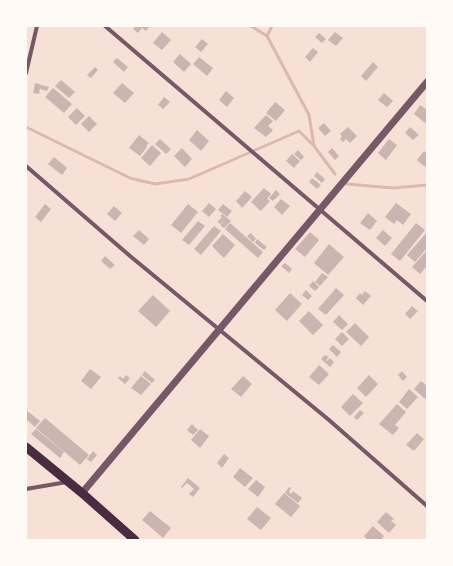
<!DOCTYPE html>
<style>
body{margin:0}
#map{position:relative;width:453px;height:566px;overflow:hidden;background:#f7e1d7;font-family:"Golos Text",sans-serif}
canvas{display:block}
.frame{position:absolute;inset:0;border:27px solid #fffaf5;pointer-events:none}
</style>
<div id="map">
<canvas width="453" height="566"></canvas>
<div class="frame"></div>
</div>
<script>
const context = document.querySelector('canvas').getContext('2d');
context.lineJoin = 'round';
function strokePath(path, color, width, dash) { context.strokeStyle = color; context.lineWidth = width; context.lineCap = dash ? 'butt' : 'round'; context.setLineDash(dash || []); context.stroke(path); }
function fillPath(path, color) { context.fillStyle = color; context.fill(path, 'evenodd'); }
strokePath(new Path2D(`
 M 251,26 L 267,36 L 309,115 L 314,146 L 335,174
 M 267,36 L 272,26
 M 26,127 L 130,178 L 155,184 L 189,179 L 299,131 L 314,146
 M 347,184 L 393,188 L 427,185`), '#dcb8b0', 3);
fillPath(new Path2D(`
 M 136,26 L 150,26 L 146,31 L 142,28 L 138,33 L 133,29 Z
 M 162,32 L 171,40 L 162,50 L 153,43 Z
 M 335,32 L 343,38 L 336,46 L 328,40 Z
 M 319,33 L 326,39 L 322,43 L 315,37 Z
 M 202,39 L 208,44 L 201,52 L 195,47 Z
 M 313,48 L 318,52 L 310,62 L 305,57 Z
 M 180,54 L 191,64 L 184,72 L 173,62 Z
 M 199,57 L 213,68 L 207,76 L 193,64 Z
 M 117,58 L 128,67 L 124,72 L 113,62 Z
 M 373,62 L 378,67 L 366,81 L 361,76 Z
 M 95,67 L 98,70 L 91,78 L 87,75 Z
 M 61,80 L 75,92 L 69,98 L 55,86 Z
 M 35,83 L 49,87 L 47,91 L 40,89 L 39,94 L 33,93 Z
 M 122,83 L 134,93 L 125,103 L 113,93 Z
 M 53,88 L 72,104 L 64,113 L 45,97 Z
 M 226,91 L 234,98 L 227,107 L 219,100 Z
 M 384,93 L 393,101 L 387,107 L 378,100 Z
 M 164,97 L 170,102 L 163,109 L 158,105 Z
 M 275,102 L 285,110 L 276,121 L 266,113 Z
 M 420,105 L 427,110 L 427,120 L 425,123 L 414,114 Z
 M 77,108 L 85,116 L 76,125 L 68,117 Z
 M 266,115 L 273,121 L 268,126 L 273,130 L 266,137 L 254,128 Z
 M 89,116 L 97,124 L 89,132 L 81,124 Z
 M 324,123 L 331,131 L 325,136 L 318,128 Z
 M 348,127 L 357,136 L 350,143 L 346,139 L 343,142 L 340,139 L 342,136 L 340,134 Z
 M 410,127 L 419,135 L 413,140 L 405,133 Z
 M 197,130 L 209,141 L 201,151 L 189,140 Z
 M 139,135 L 149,143 L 146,146 L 147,147 L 140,156 L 129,148 Z
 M 160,139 L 171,149 L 166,154 L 155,144 Z
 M 389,139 L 397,145 L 386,160 L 378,153 Z
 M 152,145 L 161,153 L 150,166 L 141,158 Z
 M 182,148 L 192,159 L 185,167 L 174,156 Z
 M 332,148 L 339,156 L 335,160 L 328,152 Z
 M 298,150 L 304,157 L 301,160 L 294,154 Z
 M 424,151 L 427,153 L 427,164 L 425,167 L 417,160 Z
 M 292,154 L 300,161 L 294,168 L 286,161 Z
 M 54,157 L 67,168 L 62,175 L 48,164 Z
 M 317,172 L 325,179 L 322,183 L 314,176 Z
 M 312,178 L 321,185 L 317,189 L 309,182 Z
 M 264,188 L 271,194 L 267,199 L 270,201 L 261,211 L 251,202 Z
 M 276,190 L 280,194 L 273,201 L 269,198 Z
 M 245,191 L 252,197 L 242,208 L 236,201 Z
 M 281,199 L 290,206 L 282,215 L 274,207 Z
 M 209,203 L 216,209 L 209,217 L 202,211 Z
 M 396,203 L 411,214 L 403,225 L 397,220 L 394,224 L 385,217 Z
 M 45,204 L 51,209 L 41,222 L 35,217 Z
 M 188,204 L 198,212 L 181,233 L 171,225 Z
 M 223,204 L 232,211 L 227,217 L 218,210 Z
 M 114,206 L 122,213 L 115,221 L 107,214 Z
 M 368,213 L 377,221 L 370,230 L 360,223 Z
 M 222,214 L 231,221 L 224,228 L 220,225 L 225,220 L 220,224 L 217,222 L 222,217 L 220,216 Z
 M 198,221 L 205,226 L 189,245 L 182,240 Z
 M 230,223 L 263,252 L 258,258 L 225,229 Z
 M 416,223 L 425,230 L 400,261 L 391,254 Z
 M 214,226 L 221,231 L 201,255 L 194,249 Z
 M 139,230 L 149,239 L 144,245 L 133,236 Z
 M 383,230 L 392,238 L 385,246 L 376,238 Z
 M 310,232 L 319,240 L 305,257 L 295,249 Z
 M 427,232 L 427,248 L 415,262 L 407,255 Z
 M 251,233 L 256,239 L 253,242 L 247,236 Z
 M 223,234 L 235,245 L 224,258 L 212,246 Z
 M 257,239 L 267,247 L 264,250 L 255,243 Z
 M 329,244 L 344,257 L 328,275 L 314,263 Z
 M 427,250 L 427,266 L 420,274 L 412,267 Z
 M 105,256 L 115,265 L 110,269 L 101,261 Z
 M 285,263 L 292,269 L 289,273 L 281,266 Z
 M 322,273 L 328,277 L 320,286 L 315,282 Z
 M 313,281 L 319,287 L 315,291 L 309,286 Z
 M 336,288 L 344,295 L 326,315 L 318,309 Z
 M 306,290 L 312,296 L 308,300 L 302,295 Z
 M 365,291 L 371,296 L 363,305 L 356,298 L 360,293 L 362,295 Z
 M 290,293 L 302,304 L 287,321 L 275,310 Z
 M 153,295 L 170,311 L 156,327 L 138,311 Z
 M 412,306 L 418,311 L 410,319 L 405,314 Z
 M 309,311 L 323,325 L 313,335 L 299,321 Z
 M 339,315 L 348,324 L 342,330 L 333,322 Z
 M 355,323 L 369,337 L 361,346 L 346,332 Z
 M 342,332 L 349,339 L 342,346 L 335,339 Z
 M 333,345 L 341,352 L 337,357 L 329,349 Z
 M 325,355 L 329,357 L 326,360 L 327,361 L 330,358 L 334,362 L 330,367 L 321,359 Z
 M 319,365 L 329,374 L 319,385 L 309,377 Z
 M 90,369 L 101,377 L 91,389 L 81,381 Z
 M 145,371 L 155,380 L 152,383 L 142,375 Z
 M 402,371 L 407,377 L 403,381 L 398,375 Z
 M 126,375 L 130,378 L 125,384 L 118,378 L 120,376 L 123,379 Z
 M 369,375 L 378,384 L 366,397 L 357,388 Z
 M 141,376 L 151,384 L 141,395 L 131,388 Z
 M 243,376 L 252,384 L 241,397 L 231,389 Z
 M 421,381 L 427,386 L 427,396 L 425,399 L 414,389 Z
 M 409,389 L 418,397 L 407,409 L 399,402 Z
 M 353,394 L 363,403 L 350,416 L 341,407 Z
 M 397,404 L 406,412 L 389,432 L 379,424 Z
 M 26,410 L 40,421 L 35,427 L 26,419 Z
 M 360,410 L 364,413 L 357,420 L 354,417 Z
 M 45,418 L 89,455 L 80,465 L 36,428 Z
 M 192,424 L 198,430 L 193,435 L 187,430 Z
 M 395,425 L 399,428 L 393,435 L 389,432 Z
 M 36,429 L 64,452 L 60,458 L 31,434 Z
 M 200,429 L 209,436 L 200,448 L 191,440 Z
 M 417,433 L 424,439 L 414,451 L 406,445 Z
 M 93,451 L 97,455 L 91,462 L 87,459 Z
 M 224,454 L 229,458 L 222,468 L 217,463 Z
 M 240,468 L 253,478 L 245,487 L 233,477 Z
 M 188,478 L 200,488 L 193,497 L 189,494 L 194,489 L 187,483 L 182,488 L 181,487 Z
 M 256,480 L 265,487 L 258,497 L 248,489 Z
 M 289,487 L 291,488 L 289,492 L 291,494 L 293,491 L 302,498 L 298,503 L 285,493 Z
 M 284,493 L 300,506 L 291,517 L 275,504 Z
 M 257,507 L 271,518 L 261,530 L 247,519 Z
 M 150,511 L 171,528 L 163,538 L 142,520 Z
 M 386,512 L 394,519 L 391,521 L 396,525 L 389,533 L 377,522 Z
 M 373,526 L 384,536 L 381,540 L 367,540 L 364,536 Z`), '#ccb4b1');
strokePath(new Path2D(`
 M 105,26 L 427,301
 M 26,73 L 37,26
 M 26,166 L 130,256 L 329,420 L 427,506
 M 26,489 L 67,482`), '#755966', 4);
strokePath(new Path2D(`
 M 82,493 L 427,82`), '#755966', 7);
strokePath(new Path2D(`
 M 26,447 L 82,493 L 135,540`), '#4a2c40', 9);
</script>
